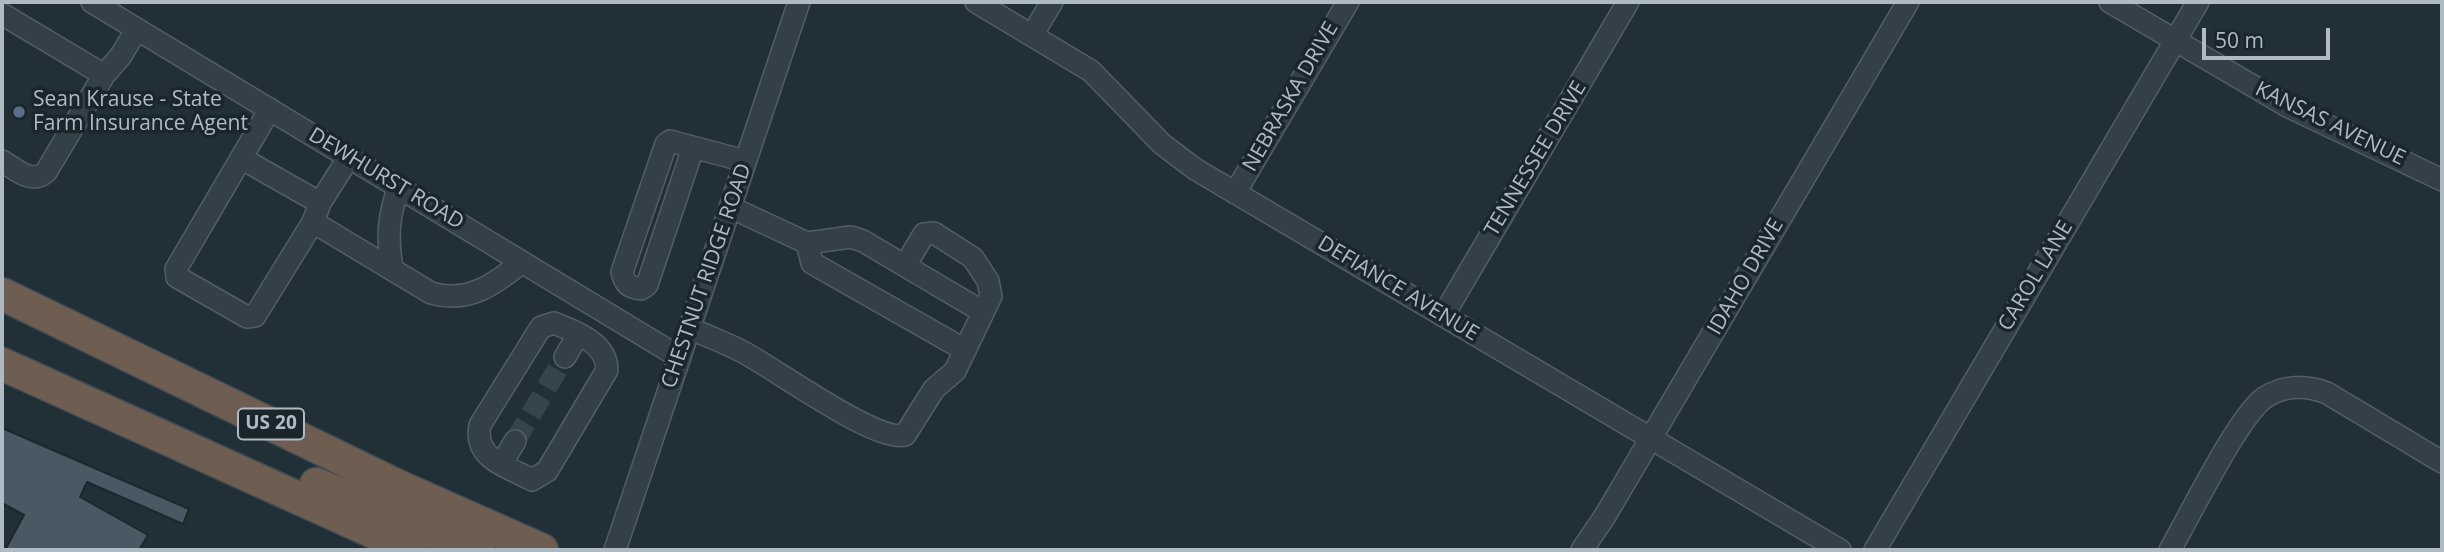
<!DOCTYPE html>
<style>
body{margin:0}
#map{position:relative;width:2444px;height:552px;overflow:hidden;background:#212f37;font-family:"Open Sans",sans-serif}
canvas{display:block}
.frame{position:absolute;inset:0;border:4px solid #afbbc4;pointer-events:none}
.scale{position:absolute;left:2202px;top:28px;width:128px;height:32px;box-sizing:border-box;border:4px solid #afbbc4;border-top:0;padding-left:9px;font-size:21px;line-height:24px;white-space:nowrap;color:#afbbc4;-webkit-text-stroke:5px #1a252c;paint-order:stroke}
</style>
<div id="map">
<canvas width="2444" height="552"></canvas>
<div class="frame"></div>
<div class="scale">50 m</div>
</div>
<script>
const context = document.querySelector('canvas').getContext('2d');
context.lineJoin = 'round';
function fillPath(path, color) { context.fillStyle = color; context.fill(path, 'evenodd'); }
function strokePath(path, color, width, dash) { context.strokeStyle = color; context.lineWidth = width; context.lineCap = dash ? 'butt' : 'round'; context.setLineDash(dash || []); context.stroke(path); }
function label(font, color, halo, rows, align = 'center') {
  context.font = font + ' "Open Sans",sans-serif'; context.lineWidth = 7; context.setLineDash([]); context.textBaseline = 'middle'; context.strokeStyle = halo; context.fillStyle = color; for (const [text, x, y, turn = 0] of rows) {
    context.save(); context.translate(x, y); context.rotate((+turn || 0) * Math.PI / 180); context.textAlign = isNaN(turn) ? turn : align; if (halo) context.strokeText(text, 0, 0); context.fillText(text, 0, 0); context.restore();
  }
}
const building = new Path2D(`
 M 2,428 L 189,509 L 183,524 L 87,482 L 80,497 L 148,535 L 139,550 L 5,550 L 24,515 L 2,503 Z`);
fillPath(building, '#495963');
strokePath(building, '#1c272e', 2);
strokePath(new Path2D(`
 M 515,441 L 565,357`), '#36444c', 21, [21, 10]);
const minor = new Path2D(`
 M 92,2 L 679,357
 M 976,2 L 1091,71 L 1162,144 L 1195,169 L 1840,550
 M 2110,2 L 2287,106 L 2442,180
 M 2,14 L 104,75
 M 1032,35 L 1052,2
 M 693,148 L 647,285 L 641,289 C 629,287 625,285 622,272 L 666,144 L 670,141 L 745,161
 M 241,158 L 320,203 L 313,222 L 255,316 L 247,317 L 177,277 L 176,269 L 270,109
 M 2,161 C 16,169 31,185 46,172 L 104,75 L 120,57 L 137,29
 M 1235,193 L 1348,2
 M 320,203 L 349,157
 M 730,207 L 807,243 L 851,237 L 863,241 L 983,312
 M 313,222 L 431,293 C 468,304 495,284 522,262
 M 807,243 L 812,263 L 965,350
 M 392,268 C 387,238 388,216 399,187
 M 1443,316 L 1628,2
 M 554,323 C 576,332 607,343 607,370 L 547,471 L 532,480 C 507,466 473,459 480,425 L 541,327 Z
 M 689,328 C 707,336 726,343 743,352 C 774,368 876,443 905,435 L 934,389 L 955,371 L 991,296 L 988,281 L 973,258 L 934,233 L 924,234 L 905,266
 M 565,357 L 578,335
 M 502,463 L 515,441
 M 615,550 L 799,2
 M 1582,550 L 1605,516 L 1908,2
 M 1875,550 L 2198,2
 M 2170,550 C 2189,517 2238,417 2264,398 C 2283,385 2306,385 2327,393 L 2442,462`);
const highway = new Path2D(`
 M 2,294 L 400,487 L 542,550
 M 2,364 L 413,550
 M 316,484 L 479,550`);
strokePath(minor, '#525e65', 24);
strokePath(highway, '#3f4b52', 35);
strokePath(minor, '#344048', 21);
strokePath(highway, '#6e5d51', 32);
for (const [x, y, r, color] of [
 [19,112,7,"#5c6f8a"]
]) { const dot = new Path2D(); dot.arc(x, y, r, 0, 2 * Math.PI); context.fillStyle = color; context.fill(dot); strokePath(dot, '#1a252c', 2.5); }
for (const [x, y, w] of [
 [271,424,66]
]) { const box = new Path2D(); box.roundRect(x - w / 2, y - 15.5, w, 31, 5); context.fillStyle = '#1a252c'; context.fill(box); strokePath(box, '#afbbc4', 2); }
label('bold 19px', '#afbbc4', null, [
 ["US 20",271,424]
]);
label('21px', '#afbbc4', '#1a252c', [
 ["NEBRASKA DRIVE",1291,97,-60],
 ["KANSAS AVENUE",2330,124,26],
 ["TENNESSEE DRIVE",1536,159,-59],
 ["DEWHURST ROAD",386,179,31],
 ["CHESTNUT RIDGE ROAD",707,276,-71],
 ["CAROL LANE",2036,276,-59],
 ["IDAHO DRIVE",1746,277,-60],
 ["DEFIANCE AVENUE",1398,289,31]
]);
label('21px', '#afbbc4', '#1a252c', [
 ["Sean Krause - State",33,100],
 ["Farm Insurance Agent",33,124]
], 'left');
</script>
